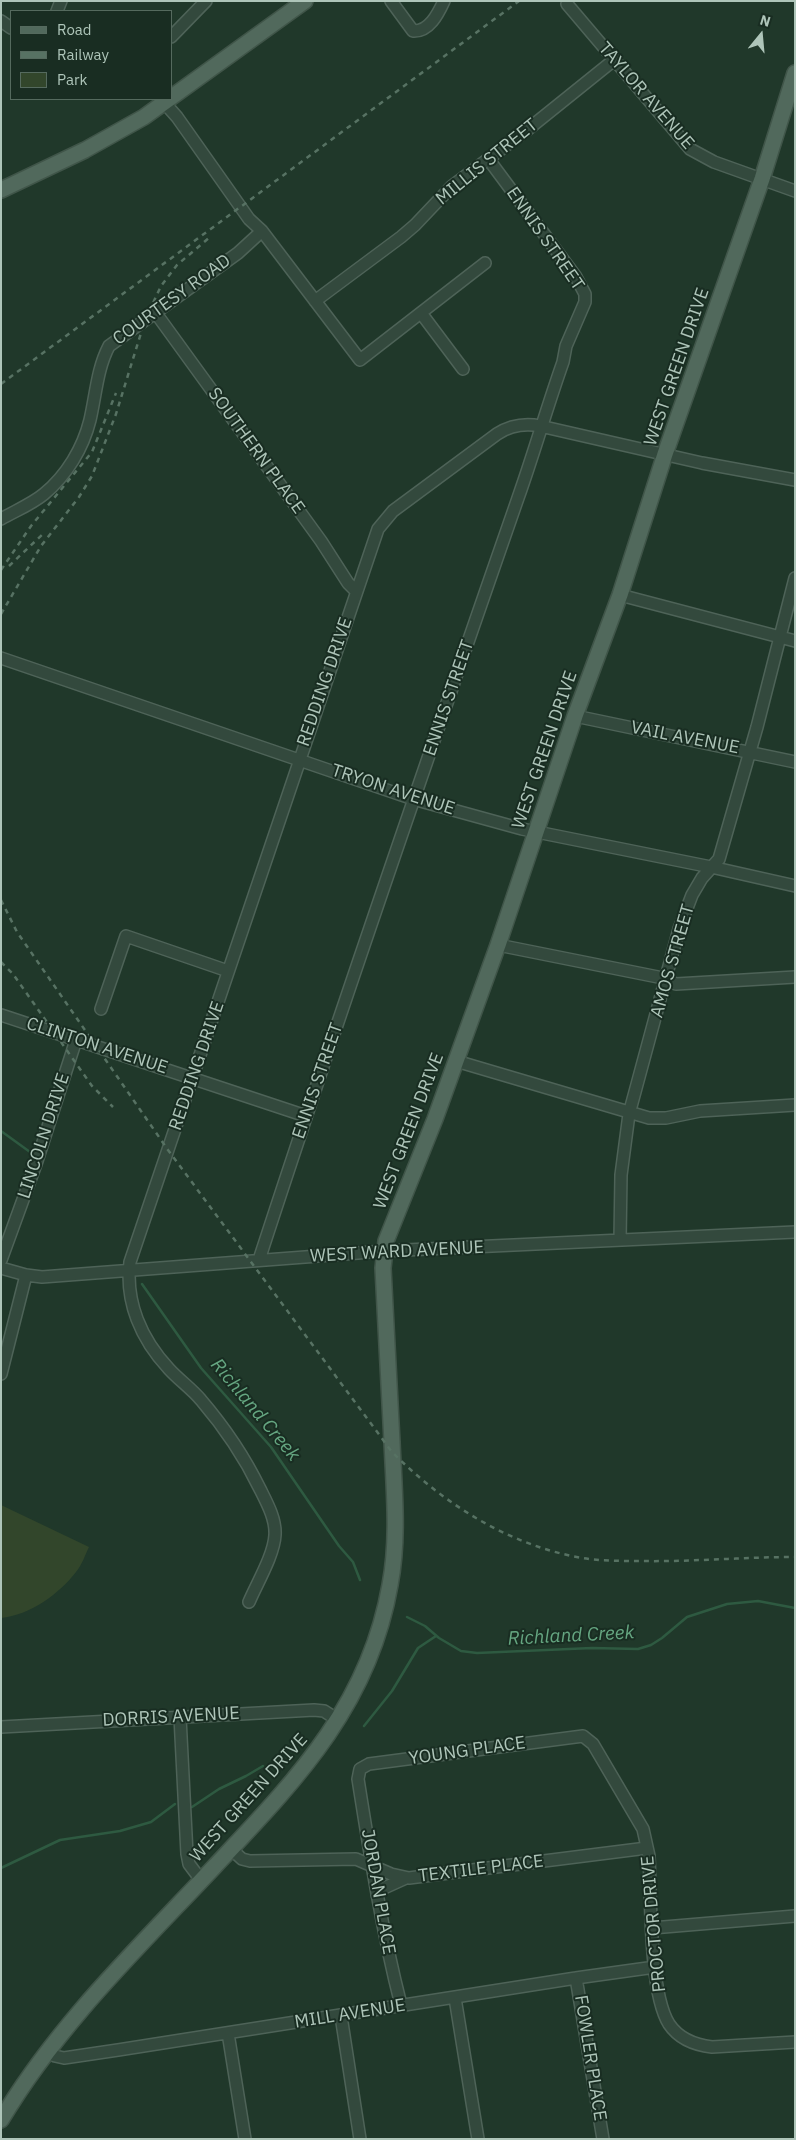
<!DOCTYPE html>
<style>
body{margin:0}
#map{position:relative;width:796px;height:2140px;overflow:hidden;background:#20382a;font-family:"IBM Plex Sans",sans-serif}
canvas{display:block}
.frame{position:absolute;inset:0;border:2px solid #aec5b9;pointer-events:none}
.legend{position:absolute;left:10px;top:10px;width:162px;height:90px;box-sizing:border-box;background:#192d22;border:1px solid #556a5e;margin:0;padding:6px 9px;list-style:none;font-size:15px;color:#aec5b9}
.legend li{display:flex;align-items:center;gap:10px;height:25px}
.legend b{width:25px;border:1px solid #556a5e}
.north{position:absolute;left:736px;top:10px;width:50px;height:50px;-webkit-text-stroke:4px #192d22;paint-order:stroke;rotate:17deg;font-size:14px;font-weight:700;line-height:20px;text-align:center;color:#aec5b9}
.north::after{content:'';display:block;margin:auto;width:18px;height:22px;background:#aec5b9;clip-path:polygon(50% 0,100% 100%,50% 72%,0 100%)}
</style>
<div id="map">
<canvas width="796" height="2140"></canvas>
<div class="frame"></div>
<ul class="legend">
<li><b style="height:6px;background:#51695c"></b>Road</li>
<li><b style="height:6px;background:#577263"></b>Railway</li>
<li><b style="height:14px;background:#32462b"></b>Park</li>
</ul>
<div class="north">N</div>
</div>
<script>
const context = document.querySelector('canvas').getContext('2d');
context.lineJoin = 'round';
function fillPath(path, color) { context.fillStyle = color; context.fill(path, 'evenodd'); }
function strokePath(path, color, width, dash) { context.strokeStyle = color; context.lineWidth = width; context.lineCap = dash ? 'butt' : 'round'; context.setLineDash(dash || []); context.stroke(path); }
function label(font, color, halo, rows, align = 'center') {
  context.font = font + ' "IBM Plex Sans",sans-serif'; context.lineWidth = 4; context.setLineDash([]); context.textBaseline = 'middle'; context.strokeStyle = halo; context.fillStyle = color; for (const [text, x, y, turn = 0] of rows) {
    context.save(); context.translate(x, y); context.rotate((+turn || 0) * Math.PI / 180); context.textAlign = isNaN(turn) ? turn : align; if (halo) context.strokeText(text, 0, 0); context.fillText(text, 0, 0); context.restore();
  }
}
fillPath(new Path2D(`
 M 1,1505 L 89,1547 C 85,1555 82,1565 76,1572 C 59,1594 30,1615 1,1618 Z`), '#32462b');
strokePath(new Path2D(`
 M 1,1131 L 30,1152
 M 142,1284 L 201,1368 L 271,1447 L 339,1546 L 353,1562 L 360,1580
 M 407,1617 L 425,1626 L 439,1638 L 461,1651 L 477,1653 L 592,1648 L 638,1649 L 651,1645 L 662,1638 L 687,1617 L 727,1604 L 758,1601 L 795,1608
 M 364,1726 L 392,1691 L 418,1648 L 436,1636
 M 192,1807 L 219,1789 L 246,1776 L 263,1766
 M 1,1868 L 60,1840 L 120,1831 L 151,1822 L 175,1804`), '#2e5a41', 2.5);
const minor = new Path2D(`
 M 391,1 L 413,31 C 429,32 438,14 444,1
 M 567,4 L 690,149 L 714,162 L 795,191
 M 57,11 L 61,1
 M 1,21 L 11,28
 M 171,37 L 206,1
 M 161,99 L 177,117 L 249,219 L 262,231 L 360,360 L 485,263
 M 315,301 L 401,237 L 415,225 L 452,186 L 527,130 L 614,60
 M 155,312 L 321,541 L 348,583 L 356,591
 M 421,313 L 463,369
 M 1,519 C 15,511 32,504 44,494 C 67,475 83,448 90,420 C 96,394 97,369 109,346 L 238,253 L 262,231
 M 620,595 L 795,641
 M 1,658 L 413,799 L 522,829 L 711,867 L 795,886
 M 575,716 L 795,762
 M 498,945 L 658,977 L 676,984 L 795,977
 M 101,1009 L 126,936 L 228,971
 M 1,1015 L 306,1116
 M 456,1061 L 649,1118 L 666,1118 L 700,1111 L 795,1105
 M 620,1240 L 621,1175 L 629,1114 L 679,929 L 692,895 L 702,878 L 719,859 L 757,727 L 795,578
 M 1,1260 L 36,1164 L 76,1040
 M 259,1260 C 342,1005 430,751 518,498 C 534,453 547,407 563,362 L 566,346 L 585,302 L 585,294 L 576,277 L 489,160
 M 1,1268 L 26,1275 L 42,1277 L 384,1251 L 795,1232
 M 1,1374 L 26,1275
 M 249,1602 C 257,1583 274,1555 275,1535 C 276,1519 267,1503 260,1489 C 244,1456 225,1428 201,1400 C 192,1389 179,1380 169,1369 C 141,1339 125,1302 130,1262 L 378,529 L 393,511 L 497,434 C 511,425 524,423 540,426 L 702,463 L 795,480
 M 180,1717 L 187,1854 L 189,1864 L 201,1880
 M 1,1727 L 314,1710 L 324,1711 L 338,1720
 M 231,1849 L 242,1859 L 250,1861 L 356,1859 L 391,1874 L 409,1878 L 647,1848
 M 377,1895 L 384,1888 L 406,1878
 M 652,1928 L 795,1916
 M 576,1978 L 603,2139
 M 455,1998 L 478,2139
 M 401,2005 C 382,1931 370,1855 358,1779 L 360,1769 L 369,1764 L 583,1736 L 593,1744 L 643,1829 L 649,1856 C 651,1896 649,1992 669,2024 C 679,2039 695,2045 712,2047 L 795,2042
 M 341,2016 L 360,2139
 M 228,2033 L 245,2139
 M 48,2051 L 55,2056 L 64,2058 L 118,2050 L 576,1978 L 655,1967`);
const major = new Path2D(`
 M 1,190 L 85,150 L 144,117 L 305,1
 M 1,2120 C 58,2024 139,1947 215,1866 C 295,1781 369,1706 390,1585 C 399,1538 394,1490 392,1442 C 389,1384 386,1326 383,1268 L 386,1241 L 435,1119 L 498,945 L 575,716 L 620,595 L 665,454 L 762,179 L 795,73`);
strokePath(minor, '#4e6358', 14);
strokePath(major, '#405549', 18);
strokePath(minor, '#33493d', 11);
strokePath(major, '#51695c', 15);
strokePath(new Path2D(`
 M 1,384 L 519,1
 M 9,566 L 45,532
 M 1,570 L 31,526 L 92,452 L 116,393
 M 1,614 L 41,546 L 79,497 L 92,476 L 116,414 L 145,320 L 161,286 L 177,265 L 210,237
 M 1,900 L 17,932 L 168,1150 L 392,1452 C 444,1504 508,1545 582,1558 C 600,1561 620,1561 639,1561 C 691,1562 743,1557 795,1557
 M 1,962 L 13,974 L 92,1086 L 113,1107`), '#577263', 2.5, [5, 5]);
label('18px', '#aec5b9', '#192d22', [
 ["TAYLOR AVENUE",646,96,49],
 ["MILLIS STREET",487,162,-39],
 ["ENNIS STREET",545,239,55],
 ["COURTESY ROAD",172,300,-36],
 ["WEST GREEN DRIVE",677,367,-71],
 ["SOUTHERN PLACE",256,451,54],
 ["REDDING DRIVE",325,682,-71],
 ["ENNIS STREET",449,698,-71],
 ["VAIL AVENUE",685,738,11],
 ["WEST GREEN DRIVE",545,750,-71],
 ["TRYON AVENUE",393,790,18],
 ["AMOS STREET",673,961,-74],
 ["CLINTON AVENUE",97,1046,18],
 ["REDDING DRIVE",197,1066,-71],
 ["ENNIS STREET",318,1081,-71],
 ["WEST GREEN DRIVE",409,1131,-69],
 ["LINCOLN DRIVE",44,1136,-72],
 ["WEST WARD AVENUE",397,1252,-3],
 ["DORRIS AVENUE",171,1717,-3],
 ["YOUNG PLACE",467,1751,-8],
 ["WEST GREEN DRIVE",249,1798,-48],
 ["TEXTILE PLACE",481,1869,-7],
 ["JORDAN PLACE",378,1892,80],
 ["PROCTOR DRIVE",654,1924,-95],
 ["MILL AVENUE",350,2014,-9],
 ["FOWLER PLACE",590,2058,81]
]);
label('italic 19px', '#65a681', '#192d22', [
 ["Richland Creek",255,1410,50],
 ["Richland Creek",571,1636,-3]
]);
</script>
